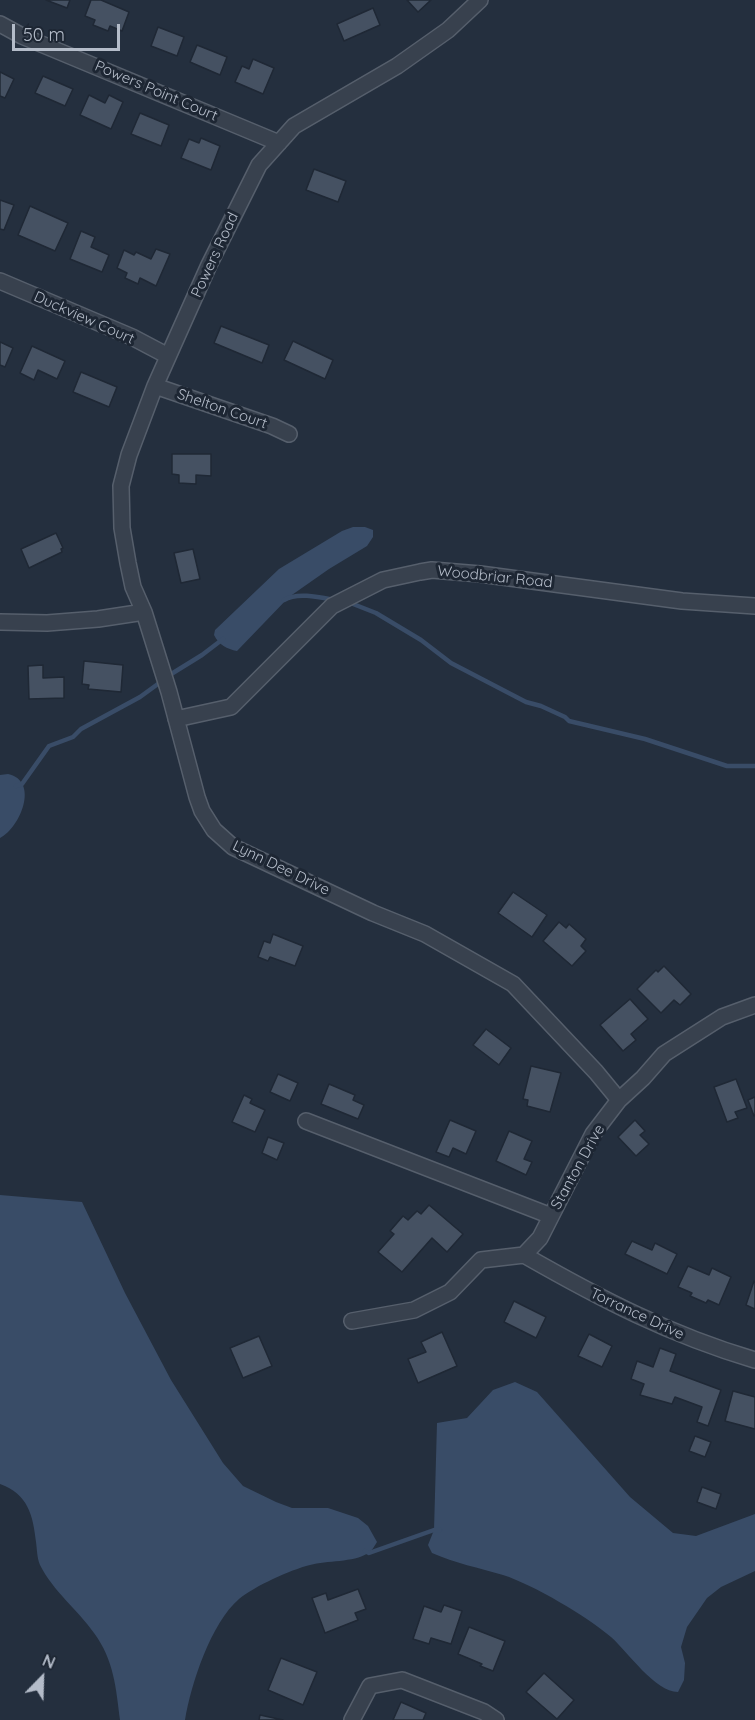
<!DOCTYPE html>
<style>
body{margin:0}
#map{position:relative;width:755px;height:1720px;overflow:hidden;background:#242f3e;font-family:Quicksand,sans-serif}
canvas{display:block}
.north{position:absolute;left:12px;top:1648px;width:60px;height:60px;-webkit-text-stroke:4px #1d2633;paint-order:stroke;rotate:23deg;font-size:16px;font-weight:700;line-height:24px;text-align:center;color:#b4bcc9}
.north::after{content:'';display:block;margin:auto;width:21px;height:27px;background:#b4bcc9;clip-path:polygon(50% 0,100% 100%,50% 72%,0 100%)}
.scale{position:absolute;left:12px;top:24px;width:108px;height:27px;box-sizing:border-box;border:3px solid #b4bcc9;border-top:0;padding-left:8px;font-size:18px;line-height:21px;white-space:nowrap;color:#b4bcc9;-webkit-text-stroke:4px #1d2633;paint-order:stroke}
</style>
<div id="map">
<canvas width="755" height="1720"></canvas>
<div class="north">N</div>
<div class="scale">50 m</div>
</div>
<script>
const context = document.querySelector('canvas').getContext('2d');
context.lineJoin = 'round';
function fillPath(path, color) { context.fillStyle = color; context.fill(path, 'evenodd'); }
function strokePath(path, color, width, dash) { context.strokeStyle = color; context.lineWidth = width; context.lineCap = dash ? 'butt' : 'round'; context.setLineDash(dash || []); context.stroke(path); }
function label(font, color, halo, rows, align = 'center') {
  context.font = font + ' Quicksand,sans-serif'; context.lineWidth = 6; context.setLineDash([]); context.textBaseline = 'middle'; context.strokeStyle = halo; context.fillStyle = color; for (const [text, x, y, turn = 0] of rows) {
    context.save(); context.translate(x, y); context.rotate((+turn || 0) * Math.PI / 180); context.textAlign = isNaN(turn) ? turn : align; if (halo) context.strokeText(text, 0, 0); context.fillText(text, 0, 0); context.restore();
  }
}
fillPath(new Path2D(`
 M 353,527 L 365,527 L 373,530 L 373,537 L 367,546 L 329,569 L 289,597 L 237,651 C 227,649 219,645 214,635 L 215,630 L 279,569 L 342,531 Z
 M 8,774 C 40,781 20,828 0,838 L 0,775 Z
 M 0,1195 L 82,1202 L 125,1293 L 171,1380 L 223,1463 L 243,1486 L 276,1502 L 292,1508 L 328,1508 L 358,1518 L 368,1526 L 377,1542 C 375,1545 372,1551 368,1553 C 353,1563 327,1560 310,1565 C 290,1570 255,1586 239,1599 C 211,1623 191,1684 185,1720 L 120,1720 C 116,1688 114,1660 94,1633 C 78,1610 53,1591 40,1565 C 37,1558 37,1549 36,1542 C 33,1515 28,1494 0,1484 Z
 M 515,1382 L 537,1392 L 630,1497 L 673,1533 L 696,1536 L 755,1514 L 755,1571 L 721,1587 L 707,1598 L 687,1627 L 681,1647 L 685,1663 L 684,1680 L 678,1692 C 655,1692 628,1652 611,1637 C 586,1616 534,1585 503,1575 C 479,1568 455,1563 432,1553 L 428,1545 L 434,1530 L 437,1423 L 467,1418 L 493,1390 Z`), '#394c67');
strokePath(new Path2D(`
 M 284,600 C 297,592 319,597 334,600
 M 348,602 L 376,613 L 421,640 L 451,663 L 526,702 L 541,706 L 565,717 L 569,721 L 645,739 L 727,766 L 755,766
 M 168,676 L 202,655 L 223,639
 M 16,786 L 22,784 L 49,746 L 73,737 L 81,729 L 140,697 L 162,681
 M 365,1551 L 369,1553 L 434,1530 L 440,1530`), '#394c67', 4.5);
const building = new Path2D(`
 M 46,0 L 70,0 L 67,8 Z
 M 91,0 L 101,0 L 129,12 L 122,31 L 110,26 L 108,31 L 93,25 L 95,20 L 85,16 Z
 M 407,0 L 431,0 L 418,12 Z
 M 373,8 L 380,25 L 344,41 L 337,24 Z
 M 158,27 L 184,37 L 177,56 L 151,46 Z
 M 197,45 L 227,57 L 220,75 L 190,62 Z
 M 253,59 L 274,68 L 263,94 L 235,82 L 242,66 L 249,69 Z
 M 0,72 L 14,79 L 5,98 L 0,96 Z
 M 43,76 L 73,89 L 65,106 L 35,93 Z
 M 89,95 L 105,103 L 109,95 L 123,102 L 111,129 L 80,115 Z
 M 140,113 L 169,125 L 161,146 L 131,134 Z
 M 201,138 L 220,146 L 211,170 L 181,158 L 189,139 L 199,143 Z
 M 314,169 L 346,181 L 338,202 L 306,190 Z
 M 0,200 L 14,205 L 4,230 L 0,229 Z
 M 30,206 L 68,223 L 55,251 L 18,235 Z
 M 81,231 L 95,237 L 91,247 L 109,255 L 102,272 L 70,259 Z
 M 156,249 L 170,254 L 156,286 L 140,278 L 138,284 L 125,278 L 127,273 L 117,268 L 124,250 L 134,255 L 136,252 L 151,259 Z
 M 221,326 L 269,345 L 262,363 L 214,343 Z
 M 293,341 L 333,360 L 325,379 L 284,360 Z
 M 0,342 L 13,348 L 5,367 L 0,365 Z
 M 32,346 L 65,361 L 57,379 L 38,370 L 34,380 L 20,373 Z
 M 81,372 L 117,387 L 109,407 L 73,392 Z
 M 172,454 L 211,454 L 211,476 L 196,475 L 196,484 L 179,483 L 179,475 L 172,474 Z
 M 56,533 L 63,548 L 61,549 L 62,552 L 29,568 L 21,549 Z
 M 193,549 L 200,579 L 181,583 L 174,553 Z
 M 84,661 L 123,665 L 121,692 L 88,689 L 89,685 L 82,684 Z
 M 43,665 L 43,678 L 64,677 L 64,698 L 29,699 L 28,666 Z
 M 513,892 L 547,915 L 532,937 L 498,913 Z
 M 559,922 L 566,928 L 569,924 L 586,939 L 581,946 L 586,951 L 572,966 L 543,941 Z
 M 273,934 L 303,946 L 295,966 L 270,957 L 268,961 L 258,957 L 264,941 L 270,943 Z
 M 664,966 L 691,994 L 680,1005 L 674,1000 L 661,1013 L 637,989 L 656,970 L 658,972 Z
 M 630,999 L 648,1019 L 631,1034 L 636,1040 L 623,1051 L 600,1025 Z
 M 486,1029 L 511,1048 L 499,1065 L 473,1045 Z
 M 531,1066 L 561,1073 L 550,1112 L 527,1106 L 528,1100 L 523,1099 Z
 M 278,1074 L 298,1083 L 290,1101 L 270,1092 Z
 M 736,1079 L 747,1108 L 735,1112 L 738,1118 L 727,1122 L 714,1087 Z
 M 329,1084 L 355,1095 L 353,1100 L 364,1105 L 358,1119 L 321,1104 Z
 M 244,1095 L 252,1099 L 250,1103 L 265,1110 L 255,1132 L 232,1122 Z
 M 755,1097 L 755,1115 L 754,1116 L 748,1100 Z
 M 450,1120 L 476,1131 L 466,1154 L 453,1148 L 449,1157 L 436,1152 Z
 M 635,1120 L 645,1131 L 640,1135 L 649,1144 L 636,1156 L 618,1137 Z
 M 509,1131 L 532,1141 L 524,1159 L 532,1162 L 526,1175 L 496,1161 Z
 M 268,1137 L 284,1143 L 277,1160 L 262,1153 Z
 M 429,1205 L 463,1234 L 447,1252 L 432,1238 L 402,1272 L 378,1252 L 394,1234 L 390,1231 L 403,1216 L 408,1220 L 417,1211 L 421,1214 Z
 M 632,1241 L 652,1250 L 655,1243 L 677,1254 L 667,1274 L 625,1254 Z
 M 688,1266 L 709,1275 L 712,1268 L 731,1277 L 719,1305 L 708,1300 L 706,1303 L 690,1296 L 692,1293 L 678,1287 Z
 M 754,1281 L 755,1282 L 755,1309 L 746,1305 Z
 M 514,1301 L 546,1317 L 536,1338 L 504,1322 Z
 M 442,1332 L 457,1366 L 418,1383 L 408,1359 L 426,1352 L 421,1342 Z
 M 589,1334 L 612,1346 L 602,1367 L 578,1356 Z
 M 259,1336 L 272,1366 L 243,1378 L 230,1348 Z
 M 660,1348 L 676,1354 L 670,1371 L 721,1390 L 708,1426 L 697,1422 L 702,1407 L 675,1397 L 672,1404 L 640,1395 L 644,1384 L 631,1379 L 637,1361 L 653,1367 Z
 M 733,1391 L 755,1397 L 755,1429 L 725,1421 Z
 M 695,1436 L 711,1442 L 705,1457 L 689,1451 Z
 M 702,1487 L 721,1494 L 716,1509 L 697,1502 Z
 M 358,1589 L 366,1609 L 355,1613 L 358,1620 L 325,1633 L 312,1598 L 326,1593 L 328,1600 Z
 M 444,1605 L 462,1611 L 451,1644 L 431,1638 L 429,1644 L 413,1639 L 424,1606 L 441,1612 Z
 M 469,1627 L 505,1641 L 493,1671 L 480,1666 L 482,1664 L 458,1654 Z
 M 281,1658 L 317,1672 L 303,1705 L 268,1690 Z
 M 544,1673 L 574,1700 L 557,1719 L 526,1692 Z
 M 401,1702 L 426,1713 L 423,1720 L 393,1720 Z
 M 260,1715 L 283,1720 L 259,1720 Z`);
fillPath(building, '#455162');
strokePath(building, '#1f2835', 1.5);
const minor = new Path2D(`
 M 480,0 L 448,30 L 397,66 L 294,126 L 259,165 L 209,265 L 155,386 L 129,455 L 121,486 L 122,528 L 128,563 L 133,587 L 144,612 L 169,692 L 197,797 L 202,811 L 214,830 L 233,847 L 373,913 L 425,934 L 513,984 L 596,1072 L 619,1100
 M 0,24 L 22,36 L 279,143
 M 0,281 L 132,337 L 168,356
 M 155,386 L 272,426 L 289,434
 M 0,622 L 47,623 L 98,619 L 144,612
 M 176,719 L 231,707 L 332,606 L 383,580 L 420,572 L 432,570 L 480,574 L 682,601 L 755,606
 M 306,1121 L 551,1216
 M 524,1255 L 540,1238 L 593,1134 L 619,1100 L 643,1078 L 664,1054 L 722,1017 L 755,1005
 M 524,1255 C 601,1299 670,1335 755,1360
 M 352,1321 L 414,1310 L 450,1292 L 481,1260 L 524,1255
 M 352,1720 L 370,1686 L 402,1680 L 484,1712 L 496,1720`);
strokePath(minor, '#565f6c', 18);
strokePath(minor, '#38414e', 15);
label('15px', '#b4bcc9', '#1d2633', [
 ["Powers Point Court",156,91,23],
 ["Powers Road",215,255,-65],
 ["Duckview Court",84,318,24],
 ["Shelton Court",222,409,19],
 ["Woodbriar Road",495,577,6],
 ["Lynn Dee Drive",281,868,26],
 ["Stanton Drive",578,1167,-61],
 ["Torrance Drive",637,1314,25]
]);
</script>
